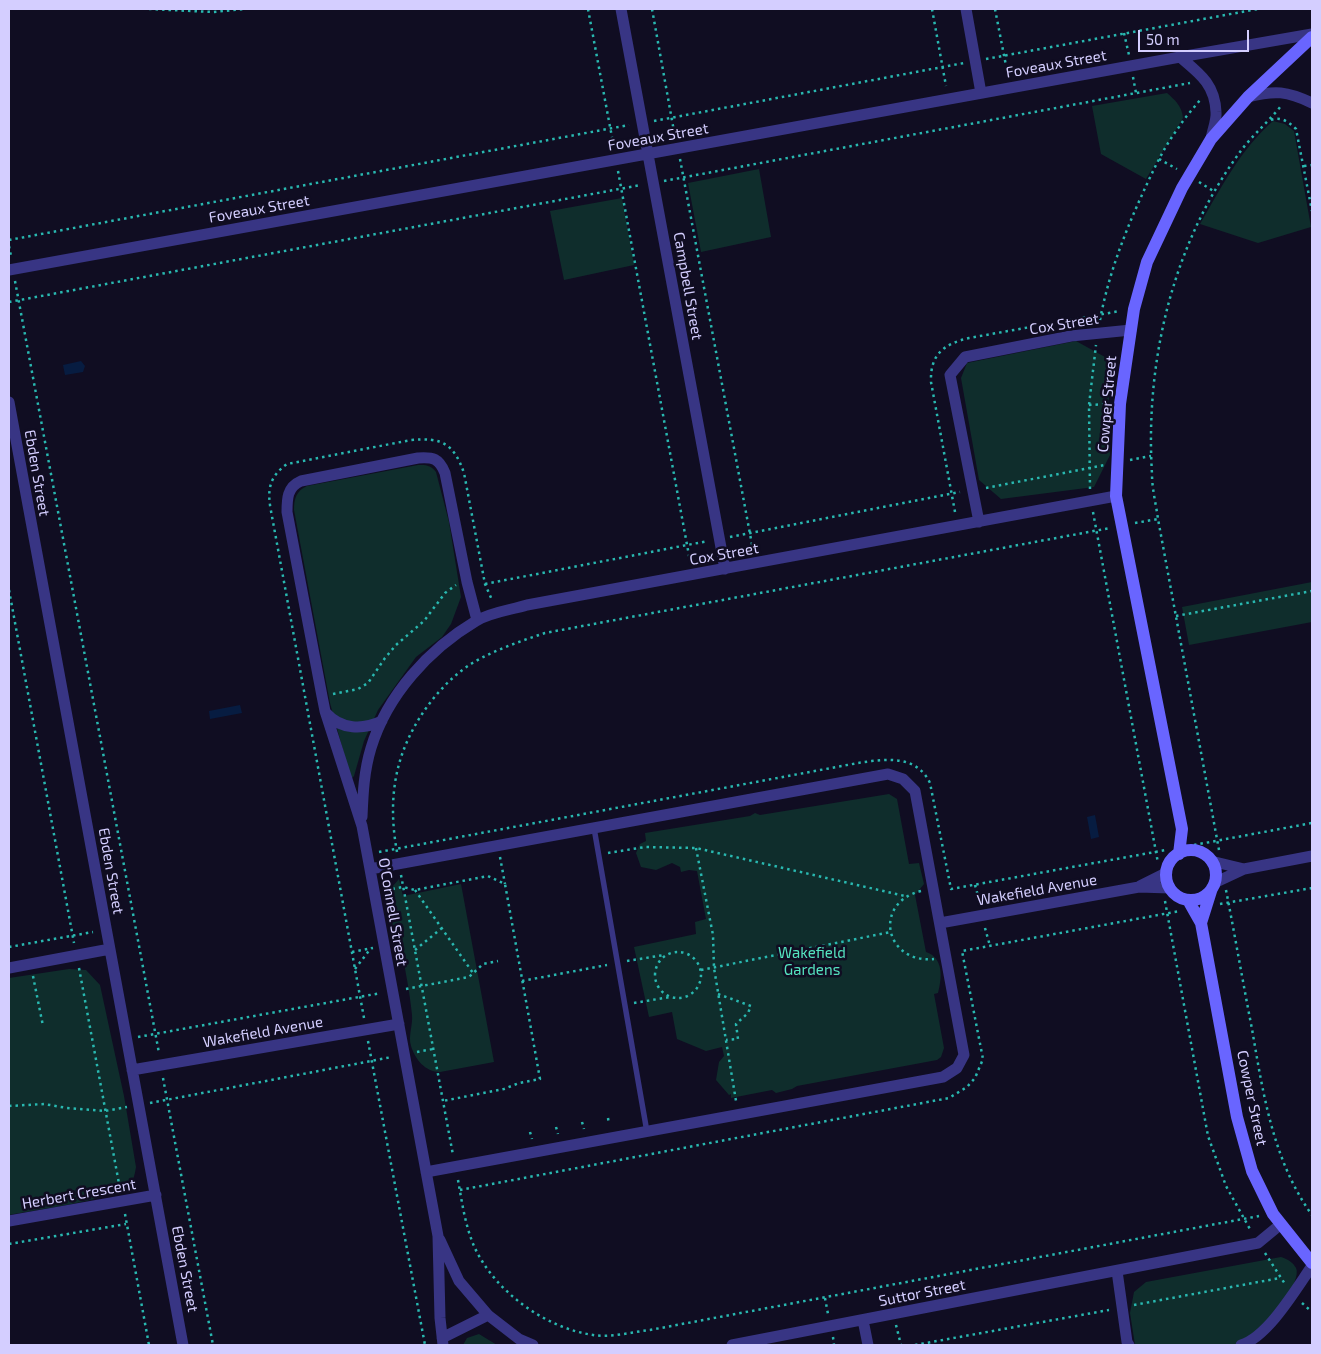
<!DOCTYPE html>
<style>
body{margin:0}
#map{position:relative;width:1321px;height:1354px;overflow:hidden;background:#100d22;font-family:"Exo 2",sans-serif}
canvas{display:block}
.frame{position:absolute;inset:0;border:10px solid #d4ceff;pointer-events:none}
.scale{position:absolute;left:1138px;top:30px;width:111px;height:22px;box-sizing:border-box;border:2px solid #d4ceff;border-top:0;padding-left:6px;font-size:15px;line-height:18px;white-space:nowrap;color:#d4ceff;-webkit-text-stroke:4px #100d22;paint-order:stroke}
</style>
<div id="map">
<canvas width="1321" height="1354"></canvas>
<div class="frame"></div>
<div class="scale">50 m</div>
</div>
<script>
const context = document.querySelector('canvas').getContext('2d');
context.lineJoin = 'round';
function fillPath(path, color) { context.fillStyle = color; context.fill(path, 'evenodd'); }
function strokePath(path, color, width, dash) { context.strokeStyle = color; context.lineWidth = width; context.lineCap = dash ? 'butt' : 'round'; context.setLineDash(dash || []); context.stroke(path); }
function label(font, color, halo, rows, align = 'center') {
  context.font = font + ' "Exo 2",sans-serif'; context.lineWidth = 5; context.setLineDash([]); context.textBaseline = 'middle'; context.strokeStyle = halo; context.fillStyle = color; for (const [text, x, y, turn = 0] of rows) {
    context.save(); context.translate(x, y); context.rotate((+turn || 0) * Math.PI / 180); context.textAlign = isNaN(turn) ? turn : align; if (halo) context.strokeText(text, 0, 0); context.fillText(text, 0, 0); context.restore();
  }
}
fillPath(new Path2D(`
 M 1167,93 C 1175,100 1182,106 1183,118 L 1146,179 L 1101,154 L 1092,106 Z
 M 1273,121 L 1285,124 L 1294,131 L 1311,227 L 1258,243 L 1200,224 C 1221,188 1240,150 1273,121 Z
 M 759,169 L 771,237 L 701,252 L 688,183 Z
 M 622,198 L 634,265 L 564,280 L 550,211 Z
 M 1076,341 L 1114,362 L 1107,413 L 1110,455 L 1094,487 L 1001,499 L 979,480 L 961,378 L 967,363 Z
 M 418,465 C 426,465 431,465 436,472 L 449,522 L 461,597 L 451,624 L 442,637 L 416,657 L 378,710 L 364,741 L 354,776 L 351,779 L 330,703 L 294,510 C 294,499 296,491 307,486 Z
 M 1312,582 L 1312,622 L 1189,645 L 1182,607 Z
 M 889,794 L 897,799 L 909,864 L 919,863 L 924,884 L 915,895 L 926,952 C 944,958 942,978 938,993 L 934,994 L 944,1048 L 941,1057 L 937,1060 L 797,1086 L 792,1089 L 776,1093 L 772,1090 L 731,1098 L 731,1094 L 729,1095 L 716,1080 L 719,1062 L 724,1056 L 722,1047 L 706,1051 L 677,1039 L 672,1012 L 649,1017 L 634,947 L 696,934 L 695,922 L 706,919 L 697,871 L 689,870 L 681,872 L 680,867 L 672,863 L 656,870 L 641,867 L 636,853 L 640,844 L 646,841 L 645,833 L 750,816 L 755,813 L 760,815 Z
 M 399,879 L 403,896 L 461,884 L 494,1062 L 440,1072 C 425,1072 415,1059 411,1046 C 408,1036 413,1025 412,1015 C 410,994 405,966 400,946 C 397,938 394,932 390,925 C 386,915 386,905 386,894 Z
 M 69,969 L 86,970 L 100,985 L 124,1096 L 136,1167 C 135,1173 134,1180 129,1185 C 115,1200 33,1210 9,1215 L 9,978 Z
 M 1281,1257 C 1287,1259 1293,1262 1296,1268 C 1302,1280 1273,1319 1264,1327 C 1256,1335 1245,1342 1234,1345 L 1135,1345 L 1130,1313 L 1134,1292 L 1146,1282 Z
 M 479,1334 L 497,1345 L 463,1345 L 467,1338 Z`), '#0f2d2c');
fillPath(new Path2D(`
 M 81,361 L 85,366 L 83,372 L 65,375 L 63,365 Z
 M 240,705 L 242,713 L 210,719 L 209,711 Z
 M 1095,815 L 1099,837 L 1091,839 L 1087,817 Z`), '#071c41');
strokePath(new Path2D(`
 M 149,9 L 213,12 L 244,9
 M 588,9 L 614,148
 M 652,9 L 675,137
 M 932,9 L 946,86
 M 995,9 L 1008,76
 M 1124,33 L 1129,55
 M 986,59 L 1258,9
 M 1133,77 L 1136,93
 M 1271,120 C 1281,116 1289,122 1296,129 L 1312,211
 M 654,121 L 964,63
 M 680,159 L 753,550
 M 1159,159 L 1177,169
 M 1304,166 L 1312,165
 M 618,171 L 690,561
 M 664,181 L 1190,83
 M 1199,182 L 1215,192
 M 9,240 L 629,125
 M 9,246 L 11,256
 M 15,281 L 159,1053
 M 9,302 L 641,185
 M 1100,320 C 1108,277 1123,237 1141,197 C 1152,173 1163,148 1179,127 C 1185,117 1193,109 1200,100
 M 1089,405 L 1108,404
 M 1130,460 L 1151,456
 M 986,488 L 1105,465
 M 1090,489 L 1089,405 L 1096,345
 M 955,512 L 931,382 C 930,354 944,344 969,338 L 1120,311
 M 1093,512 L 1158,863
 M 1135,523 L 1158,519
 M 730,537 L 960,492
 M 485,584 L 708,541
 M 9,590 L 74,943
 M 1176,616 L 1312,591
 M 333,694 L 358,689 L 368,683 L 385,658 L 396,645 L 424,621 L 445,593 L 456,585
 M 1194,845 L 1312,823
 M 696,848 L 713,935 L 714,968 L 736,1101
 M 1219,850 L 1158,519 C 1156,504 1152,489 1152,474 C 1145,360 1173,241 1243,148 C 1255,133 1269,121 1281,106
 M 379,852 L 858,763 C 885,759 916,754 930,783 L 951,889 L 1166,850
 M 397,852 C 392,825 391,796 398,768 C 408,727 438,684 474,662 C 497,649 521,641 545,633 L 1110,528
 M 608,853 L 645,847 L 696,848 L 905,896
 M 500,857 L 505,884
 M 401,875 L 453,1155
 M 975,885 L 980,903
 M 386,890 L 403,887 L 415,890 L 488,876 L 505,884 L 540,1079 L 519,1083 L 504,1089 L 443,1101
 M 415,890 L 473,973
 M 1226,890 C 1235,936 1243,983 1252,1029 C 1263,1093 1273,1161 1312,1215
 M 921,891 C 872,903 885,964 934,959
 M 1165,901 L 1208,1136 L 1226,1186 L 1251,1231
 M 1220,904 L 1312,888
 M 985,928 L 990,946
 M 9,947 L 93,932
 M 415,950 L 442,928
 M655 975a23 23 0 1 1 46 0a23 23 0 1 1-46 0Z
 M 352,952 L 373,948
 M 627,961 L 664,955
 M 79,968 L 120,1189
 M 355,969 L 371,948
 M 701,970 L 891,932
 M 33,976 L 43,1026
 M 522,981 L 607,965
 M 406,989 L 469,977 L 483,964 L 498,961
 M 718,994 L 751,1006 L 748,1013 L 736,1024 L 738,1039 L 726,1040
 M 634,1003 L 670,997
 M 364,1018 L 271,511 C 267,490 269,477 287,464 L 411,440 C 442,437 454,444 464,473 L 485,584 L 492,600
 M 138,1037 L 381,993
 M 368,1041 L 425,1345
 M 417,1052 L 433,1049
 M 163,1078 L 213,1345
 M 150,1103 L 392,1057
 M 9,1106 L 44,1104 L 67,1108 L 105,1111 L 127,1107
 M 608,1118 L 609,1124
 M 582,1122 L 584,1129
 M 556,1127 L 558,1134
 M 530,1132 L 532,1139
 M 458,1180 C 462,1202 465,1225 474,1246 C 494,1291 545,1328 593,1335 C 611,1338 631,1332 650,1330 L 1259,1216
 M 460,1190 L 949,1098 L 967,1087 L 975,1078 L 983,1059 L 962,951 L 1180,911
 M 125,1214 L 149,1345
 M 9,1244 L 126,1224
 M 1265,1253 L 1285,1284
 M 825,1298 L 828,1314
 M 1302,1303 L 1312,1312
 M 1134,1305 L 1280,1278
 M 896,1325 L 901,1345
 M 833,1337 L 834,1345
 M 915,1345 L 1109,1310`), '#29b8b0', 2.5, [2.5, 4]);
strokePath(new Path2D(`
 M 594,828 L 647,1132`), '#383584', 5.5);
strokePath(new Path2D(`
 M 621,9 L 725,569
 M 966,9 L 981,93
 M 1180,57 C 1199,73 1215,84 1216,112 C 1217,120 1212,131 1211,139
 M 1248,97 C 1275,90 1287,91 1312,103
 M 9,270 L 1180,57 L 1312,34
 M 9,402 L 183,1345
 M 979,522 L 950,375 L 965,357 L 1071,336 L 1131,330
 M 326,713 C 341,730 363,730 382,721
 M 362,817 C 363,793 364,771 371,748 C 387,695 429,649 476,621 C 491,612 511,610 527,605 L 1116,496
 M 1211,861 L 1244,869
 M 370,869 L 888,774 L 903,779 L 915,791 L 964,1055 L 957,1068 L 943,1077 L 426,1172
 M 1214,883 L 1244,869 L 1312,856
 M 1140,886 L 1166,873
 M 940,923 L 1139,887 L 1170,888
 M 9,968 L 110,949
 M 132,1070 L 399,1024
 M 9,1221 L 156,1195
 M 440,1240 L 459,1281 L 488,1315 L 519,1339 L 533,1345
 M 1117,1271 L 1127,1342 L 1129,1345
 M 863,1320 L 868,1345
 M 442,1338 L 488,1315
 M 443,1345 L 440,1318 L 438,1236 L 362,826 L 325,711 L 322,696 L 287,512 C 287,499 287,487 301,481 L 418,458 C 433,457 439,458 445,473 L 467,582 L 477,620
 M 732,1345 L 1258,1243 L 1281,1224
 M 1241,1345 C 1268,1337 1296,1289 1312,1266`), '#383584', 11);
strokePath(new Path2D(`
 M1166 875a25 25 0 1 1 50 0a25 25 0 1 1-50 0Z
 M 1179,854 L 1182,829 L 1116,496 L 1120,404 L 1134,309 L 1147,262 L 1182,188 L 1211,139 L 1248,97 L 1312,37
 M 1188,900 L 1201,923 L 1237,1117 L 1252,1171 L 1273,1214 L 1312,1263
 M 1201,923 L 1212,888`), '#6965ff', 12);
label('15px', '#d4ceff', '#100d22', [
 ["Foveaux Street",1056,64,-10],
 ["Foveaux Street",658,137,-10],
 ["Foveaux Street",259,209,-10],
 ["Campbell Street",688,286,80],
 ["Cox Street",1064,324,-9],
 ["Cowper Street",1107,404,-85],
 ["Ebden Street",37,473,80],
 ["Cox Street",724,554,-10],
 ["Ebden Street",111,871,80],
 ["Wakefield Avenue",1037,890,-10],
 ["O'Connell Street",393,912,80],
 ["Wakefield Avenue",263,1032,-10],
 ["Cowper Street",1252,1098,78],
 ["Herbert Crescent",79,1194,-10],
 ["Ebden Street",185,1269,79],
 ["Suttor Street",922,1293,-11]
]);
label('15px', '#55e4c0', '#100d22', [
 ["Wakefield",812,953],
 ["Gardens",812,970]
]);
</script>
